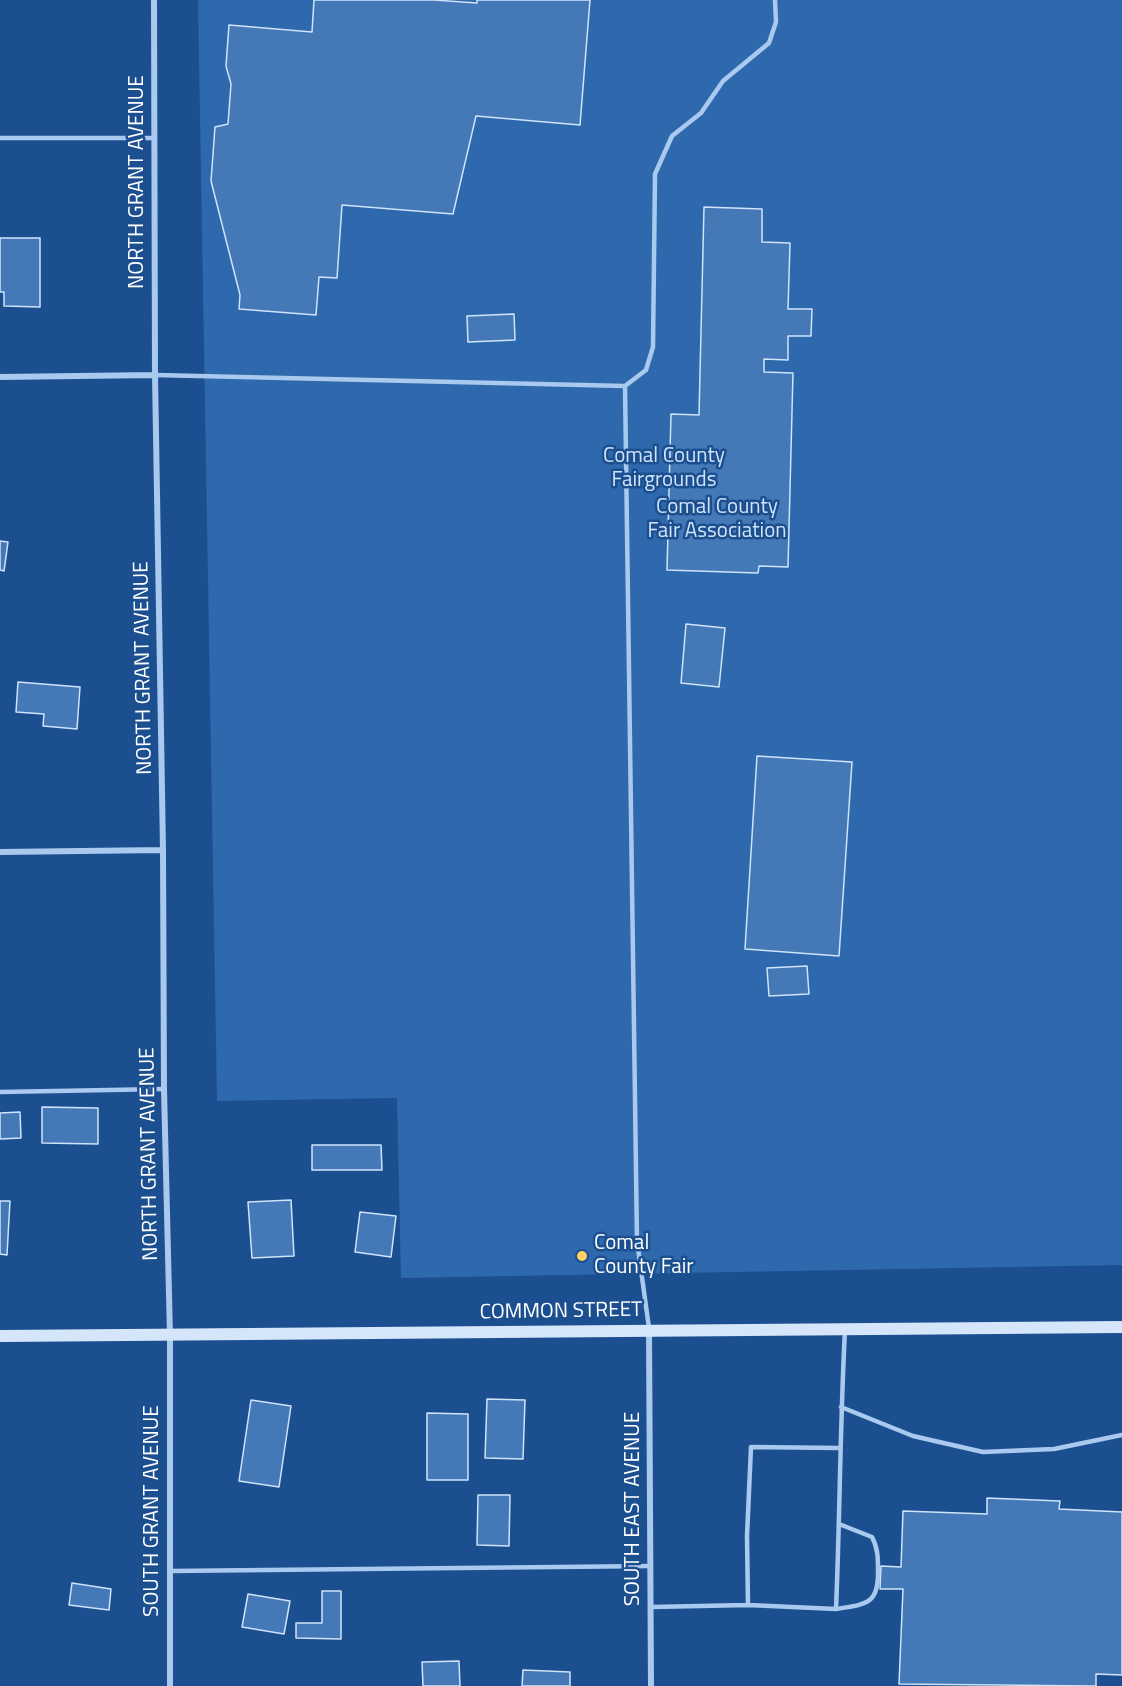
<!DOCTYPE html>
<style>
body{margin:0}
canvas{display:block;background:#1b4f8f}
</style>
<canvas width="1122" height="1686"></canvas>
<script>
const context = document.querySelector('canvas').getContext('2d');
context.lineJoin = 'round';
function fillPath(path, color) { context.fillStyle = color; context.fill(path, 'evenodd'); }
function strokePath(path, color, width, dash) { context.strokeStyle = color; context.lineWidth = width; context.lineCap = dash ? 'butt' : 'round'; context.setLineDash(dash || []); context.stroke(path); }
function label(font, color, halo, rows, align = 'center') {
  context.font = font + ' "Titillium Web",sans-serif'; context.lineWidth = 5; context.setLineDash([]); context.textBaseline = 'middle'; context.strokeStyle = halo; context.fillStyle = color; for (const [text, x, y, turn = 0] of rows) {
    context.save(); context.translate(x, y); context.rotate((+turn || 0) * Math.PI / 180); context.textAlign = isNaN(turn) ? turn : align; if (halo) context.strokeText(text, 0, 0); context.fillText(text, 0, 0); context.restore();
  }
}
fillPath(new Path2D(`
 M 198,0 L 1122,0 L 1122,1265 L 401,1278 L 397,1098 L 217,1101 Z`), '#2e69ad');
const building = new Path2D(`
 M 314,0 L 434,0 L 477,3 L 477,0 L 590,0 L 580,125 L 476,116 L 453,214 L 342,205 L 337,278 L 319,277 L 316,315 L 239,309 L 240,295 L 211,181 L 215,127 L 228,124 L 231,84 L 226,66 L 229,25 L 312,32 Z
 M 704,207 L 762,209 L 762,242 L 790,243 L 788,309 L 812,309 L 811,336 L 788,336 L 788,360 L 764,359 L 764,372 L 793,373 L 788,567 L 759,566 L 758,573 L 667,570 L 671,414 L 699,415 Z
 M 0,238 L 40,238 L 40,307 L 4,306 L 4,292 L 0,292 Z
 M 514,314 L 515,340 L 468,342 L 467,316 Z
 M 0,541 L 8,542 L 4,571 L 0,570 Z
 M 686,624 L 725,628 L 719,687 L 681,683 Z
 M 18,682 L 80,687 L 77,729 L 43,726 L 44,714 L 16,712 Z
 M 757,756 L 852,762 L 839,956 L 745,949 Z
 M 807,966 L 809,994 L 769,996 L 767,968 Z
 M 42,1107 L 98,1108 L 98,1144 L 42,1143 Z
 M 20,1112 L 21,1138 L 0,1139 L 0,1113 Z
 M 312,1145 L 381,1145 L 382,1170 L 312,1170 Z
 M 291,1200 L 294,1256 L 252,1258 L 248,1202 Z
 M 0,1201 L 10,1201 L 7,1255 L 0,1254 Z
 M 360,1212 L 396,1216 L 391,1257 L 355,1252 Z
 M 487,1399 L 525,1400 L 523,1459 L 485,1458 Z
 M 251,1400 L 291,1406 L 279,1487 L 239,1481 Z
 M 427,1413 L 468,1414 L 468,1480 L 427,1480 Z
 M 478,1495 L 510,1495 L 509,1546 L 477,1545 Z
 M 987,1498 L 1060,1501 L 1059,1509 L 1122,1512 L 1122,1675 L 1096,1674 L 1096,1686 L 899,1684 L 903,1589 L 880,1589 L 881,1566 L 901,1567 L 903,1511 L 987,1514 Z
 M 72,1583 L 111,1589 L 109,1610 L 69,1605 Z
 M 322,1591 L 341,1591 L 341,1639 L 296,1638 L 296,1623 L 322,1623 Z
 M 248,1594 L 290,1601 L 284,1634 L 242,1627 Z
 M 459,1661 L 460,1686 L 423,1686 L 422,1662 Z
 M 523,1670 L 570,1672 L 570,1686 L 522,1686 Z`);
fillPath(building, '#4478b7');
strokePath(building, '#cfe3fa', 1.5);
strokePath(new Path2D(`
 M 0,138 L 155,138
 M 155,375 L 625,386 L 646,370 L 653,347 L 655,174 L 672,136 L 701,113 L 723,81 L 769,43 L 776,22 L 775,0
 M 625,386 L 637,1241 L 649,1328
 M 0,1092 L 164,1089
 M 841,1407 L 913,1436 L 983,1452 L 1054,1449 L 1122,1435
 M 839,1448 L 751,1447 L 747,1536 L 748,1605 L 836,1609 C 840,1516 840,1423 845,1330
 M 170,1571 L 651,1566
 M 651,1607 L 748,1605
 M 836,1609 C 866,1604 879,1605 878,1570 C 878,1559 878,1548 872,1537 L 839,1524`), '#a9c9ee', 4.5);
strokePath(new Path2D(`
 M 154,0 L 155,375 L 163,850 L 164,1089 L 170,1336 L 170,1686
 M 0,377 L 155,375
 M 0,852 L 163,850
 M 649,1331 L 651,1686`), '#a9c9ee', 6);
strokePath(new Path2D(`
 M 0,1336 L 1122,1327`), '#d6e6fa', 12);
for (const [x, y, r, color] of [
 [582,1256,6,"#ffd166"]
]) { const dot = new Path2D(); dot.arc(x, y, r, 0, 2 * Math.PI); context.fillStyle = color; context.fill(dot); strokePath(dot, '#1b4f8f', 2); }
label('21px', '#fff', '#1b4f8f', [
 ["NORTH GRANT AVENUE",138,182,-90],
 ["NORTH GRANT AVENUE",144,668,-91],
 ["NORTH GRANT AVENUE",150,1154,-91],
 ["COMMON STREET",561,1312,-1],
 ["SOUTH EAST AVENUE",634,1509,-90],
 ["SOUTH GRANT AVENUE",153,1511,-90]
]);
label('21px', '#cfe3fa', '#1b4f8f', [
 ["Comal County",664,457],
 ["Fairgrounds",664,481],
 ["Comal County",717,508],
 ["Fair Association",717,532]
]);
label('21px', '#fff', '#1b4f8f', [
 ["Comal",594,1244],
 ["County Fair",594,1268]
], 'left');
</script>
